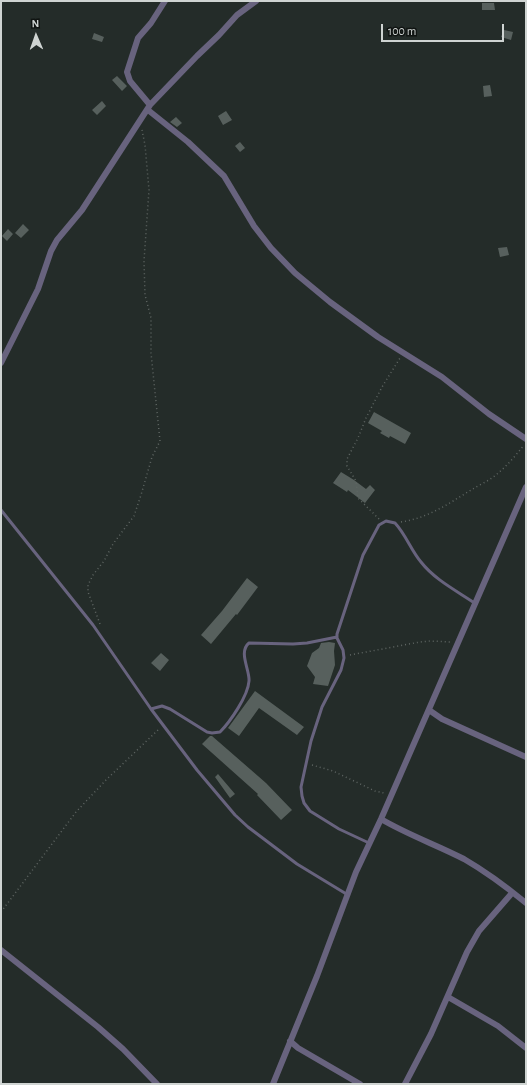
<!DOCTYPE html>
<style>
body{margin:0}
#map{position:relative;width:527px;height:1085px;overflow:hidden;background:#242c29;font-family:"Alegreya Sans",sans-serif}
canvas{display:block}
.frame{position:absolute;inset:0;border:2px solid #cfd4d2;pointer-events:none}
.north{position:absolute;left:16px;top:16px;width:40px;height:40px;-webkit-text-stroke:3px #101412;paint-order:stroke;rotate:358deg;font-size:11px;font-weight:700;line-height:16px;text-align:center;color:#cfd4d2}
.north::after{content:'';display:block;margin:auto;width:14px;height:18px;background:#cfd4d2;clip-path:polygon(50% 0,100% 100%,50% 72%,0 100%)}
.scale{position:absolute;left:381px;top:24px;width:123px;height:18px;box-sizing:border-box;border:2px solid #cfd4d2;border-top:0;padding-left:5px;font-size:12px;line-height:14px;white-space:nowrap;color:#cfd4d2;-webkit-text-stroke:3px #101412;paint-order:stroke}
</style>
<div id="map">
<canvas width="527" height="1085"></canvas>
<div class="frame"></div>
<div class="north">N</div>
<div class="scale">100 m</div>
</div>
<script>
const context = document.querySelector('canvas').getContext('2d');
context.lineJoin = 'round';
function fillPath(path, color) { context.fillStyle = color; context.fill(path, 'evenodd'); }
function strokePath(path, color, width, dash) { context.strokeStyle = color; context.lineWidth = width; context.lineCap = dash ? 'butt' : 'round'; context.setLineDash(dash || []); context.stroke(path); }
fillPath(new Path2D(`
 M 482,3 L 494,3 L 495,10 L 482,10 Z
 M 504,30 L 513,32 L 511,40 L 501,37 Z
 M 94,33 L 104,37 L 102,42 L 92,39 Z
 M 117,76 L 127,86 L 122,91 L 112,80 Z
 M 490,85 L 492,96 L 484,97 L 483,86 Z
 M 102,101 L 106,106 L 97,115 L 92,110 Z
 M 226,111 L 232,120 L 223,125 L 218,116 Z
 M 176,117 L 182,123 L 177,127 L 170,122 Z
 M 240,142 L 245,148 L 240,152 L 235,146 Z
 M 23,224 L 29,230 L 21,238 L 15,233 Z
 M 8,229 L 13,234 L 7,241 L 2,236 Z
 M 507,247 L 509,255 L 500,257 L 498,248 Z
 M 374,412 L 411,433 L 405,444 L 390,436 L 389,438 L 380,433 L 382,431 L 368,423 Z
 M 341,472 L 354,480 L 366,489 L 370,485 L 375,490 L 365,503 L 348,490 L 347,492 L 333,483 Z
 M 247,578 L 258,587 L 237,615 L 236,614 L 211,644 L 201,635 L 222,611 Z
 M 329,642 L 335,643 L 334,651 L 335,665 L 328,686 L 313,684 L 315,677 L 307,666 L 312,653 L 319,648 L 321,643 Z
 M 161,653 L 169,660 L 160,671 L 151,663 Z
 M 255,691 L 304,727 L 297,735 L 259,708 L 239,736 L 228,728 Z
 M 210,736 L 212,736 L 266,783 L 292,810 L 281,820 L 257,795 L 258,794 L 202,744 Z
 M 218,774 L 235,794 L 230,798 L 215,777 Z`), '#57605d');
strokePath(new Path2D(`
 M 379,519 L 358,498 L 356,481 L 347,466 L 347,459 L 358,438 L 366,418 L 382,387 L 400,358
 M 401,522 C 428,518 448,504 471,490 C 479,485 489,481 497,474 C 507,466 516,455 524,445
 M 100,624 L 88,592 L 88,585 L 93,575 L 104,561 L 113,544 L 134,516 L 141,495 L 152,457 L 160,441 L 151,353 L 151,318 L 145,295 L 144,261 L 149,190 L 145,145 L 142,130
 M 350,655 L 420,642 L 430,641 L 451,642
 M 312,765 L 333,771 L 375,791 L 384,793
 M 1,912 L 76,812 L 106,780 L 159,729`), '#5f6663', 1.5, [1, 3]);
strokePath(new Path2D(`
 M 1,510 L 93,625 L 151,709 L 162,706 L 170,709 L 207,732 L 212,733 L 220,732 C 230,722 248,696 249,681 C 250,670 238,652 249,643 L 293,644 L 307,643 L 337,637
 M 151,709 L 197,770 L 235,815 L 248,827 L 297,864 L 348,895
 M 369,843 L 339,829 L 310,811 L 304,803 L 302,796 L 301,787 L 311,741 L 322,707 L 341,670 L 344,658 L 343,650 L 337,638 L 337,634 L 363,555 L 379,525 L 386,521 L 395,523 C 406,535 411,550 421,562 C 435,580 457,591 476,604`), '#68637e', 3);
strokePath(new Path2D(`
 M 150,105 L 130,81 L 127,72 L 138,38 L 151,23 L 165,1
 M 148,110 L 188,142 L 224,176 L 254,226 L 271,248 L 295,273 L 330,302 L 378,337 L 442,377 L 489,414 L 526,439
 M 1,363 L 38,289 L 51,251 L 57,240 L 82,210 L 150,105 L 197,56 L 219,35 L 237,15 L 256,1
 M 429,710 L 442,719 L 526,757
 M 381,819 C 408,835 437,845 464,859 C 483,870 509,889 526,903
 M 1,950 L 98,1027 L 123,1049 L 157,1084
 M 448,997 L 498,1026 L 526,1048
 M 290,1041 L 298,1048 L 360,1084
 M 273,1084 L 317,976 L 356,872 L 381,819 L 526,487
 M 405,1084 L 431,1034 L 467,952 L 479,931 L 512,893`), '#68637e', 6);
</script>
